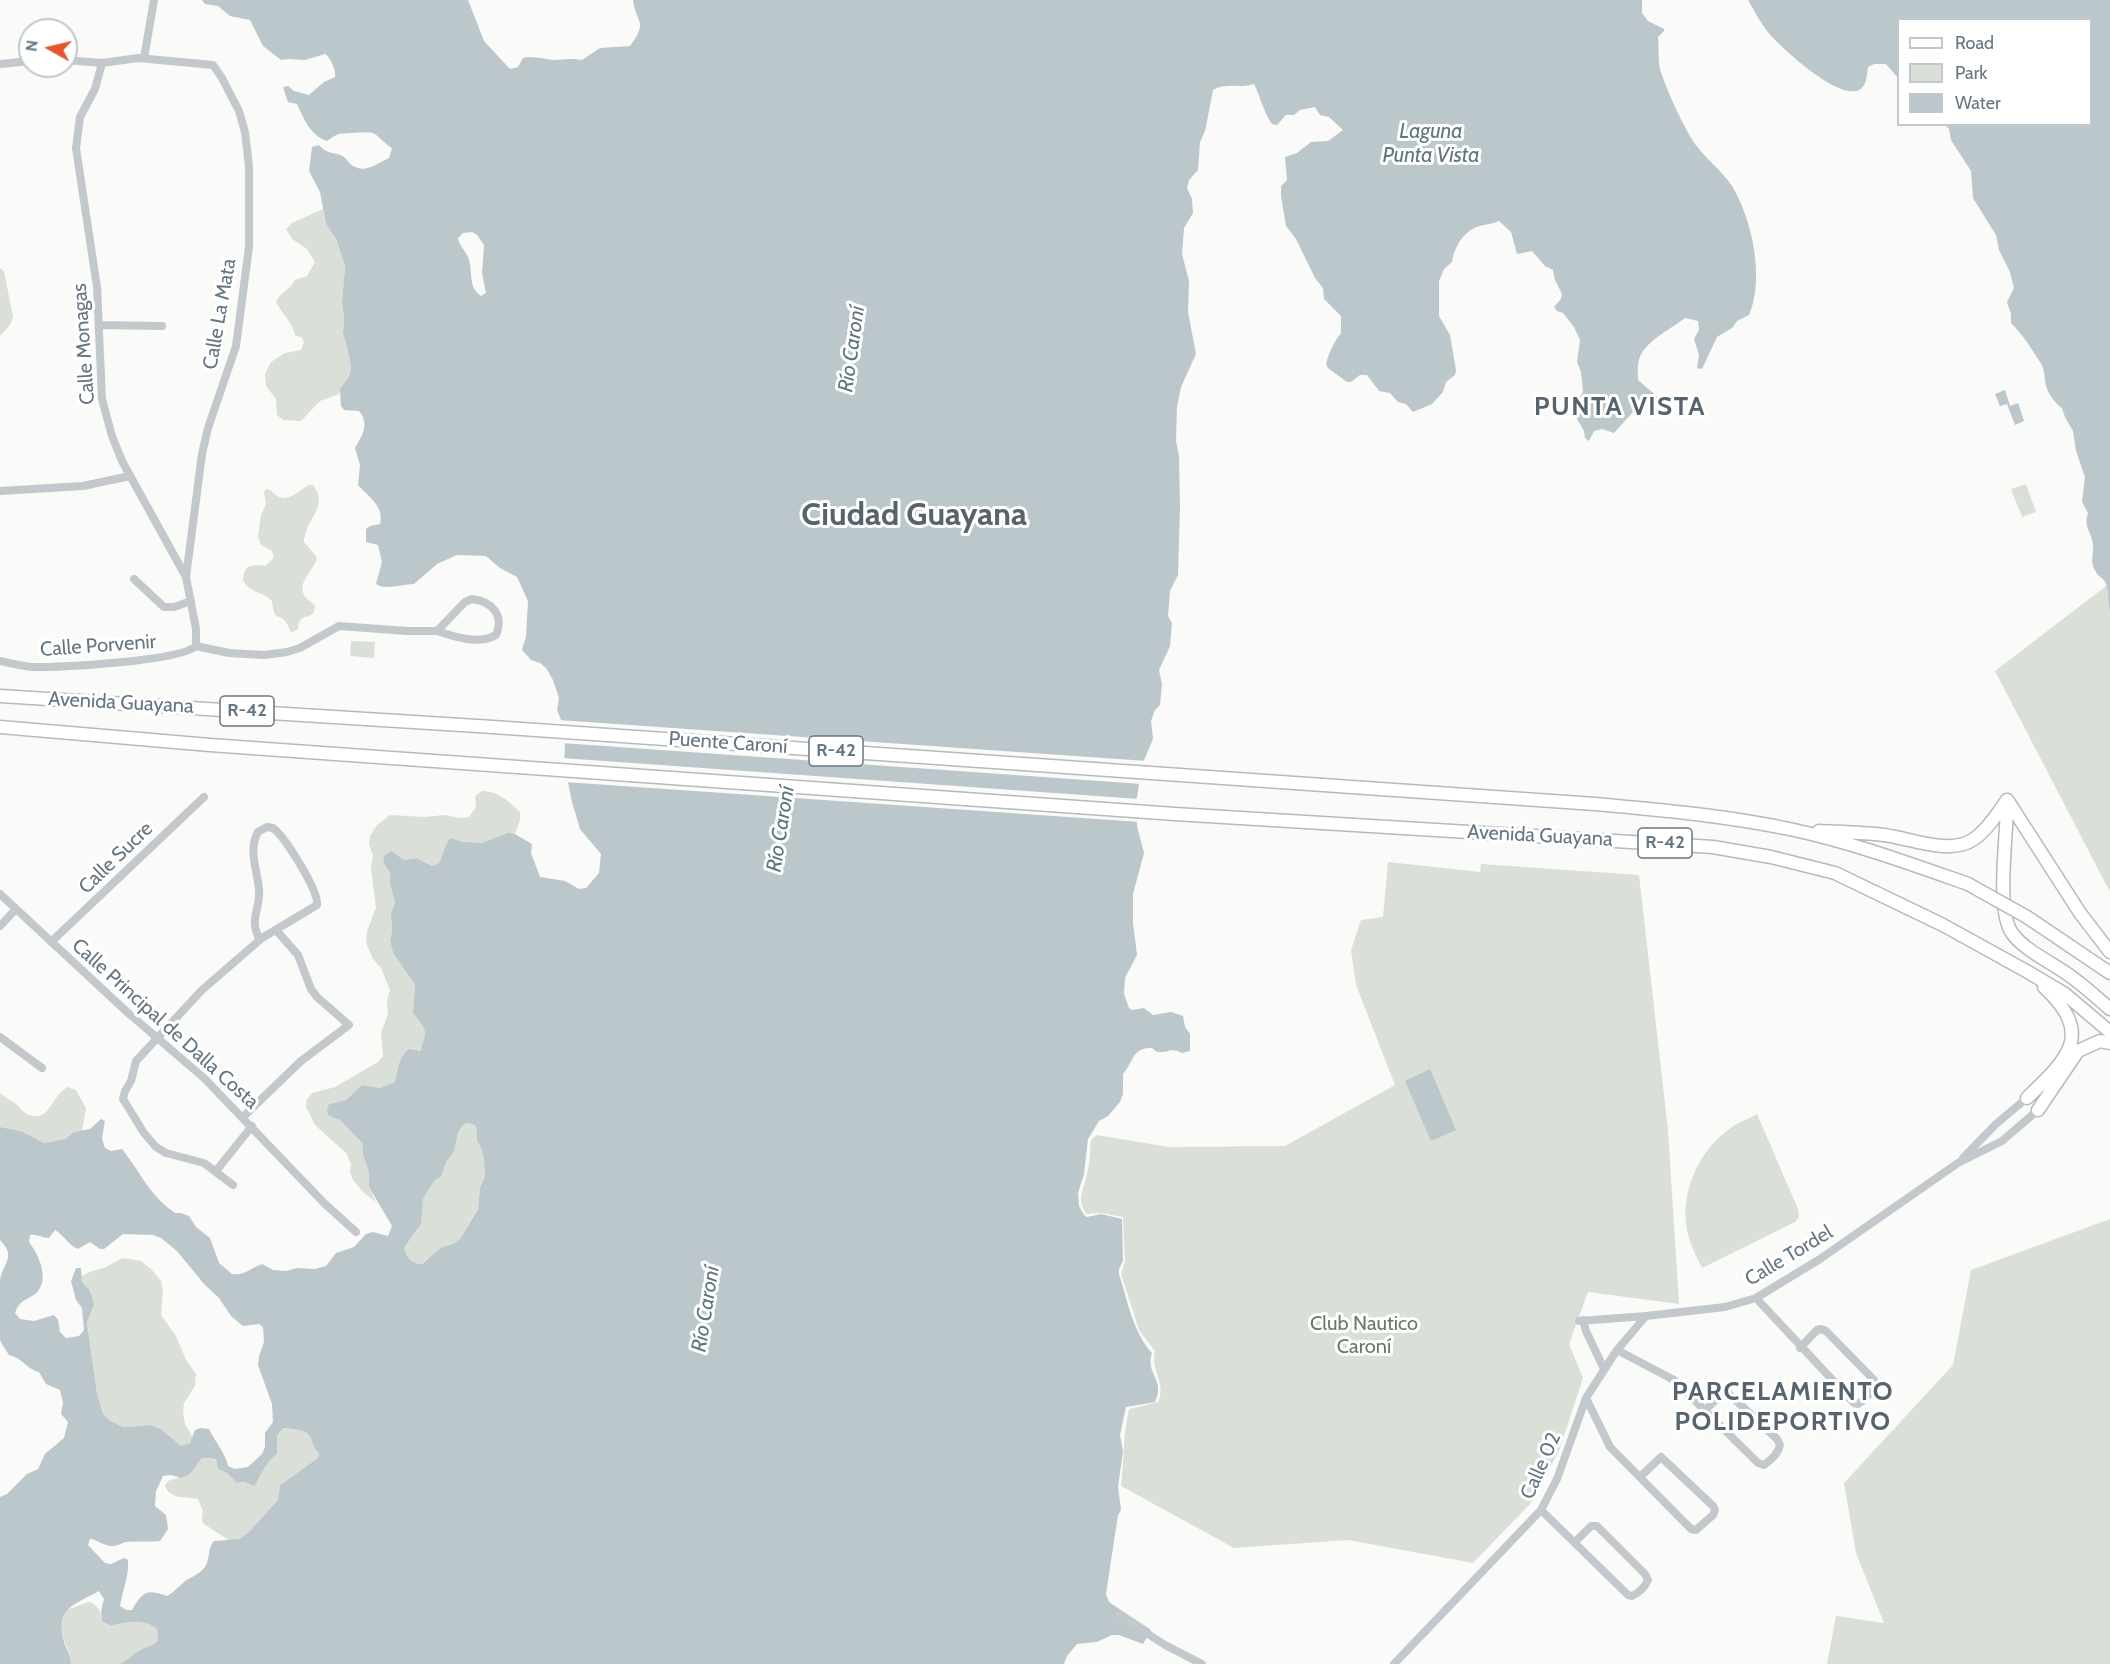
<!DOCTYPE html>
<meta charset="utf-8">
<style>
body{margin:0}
#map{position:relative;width:2110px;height:1664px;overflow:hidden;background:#fafaf8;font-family:Cabin,sans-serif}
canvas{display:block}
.legend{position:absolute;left:1897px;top:18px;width:195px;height:108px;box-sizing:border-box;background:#fff;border:2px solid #c1c8cd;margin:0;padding:8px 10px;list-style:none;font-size:18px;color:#657683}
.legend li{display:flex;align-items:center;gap:12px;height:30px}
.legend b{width:30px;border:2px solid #c1c8cd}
.north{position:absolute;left:18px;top:18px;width:60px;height:60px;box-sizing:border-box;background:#fff;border:2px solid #c1c8cd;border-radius:50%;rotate:278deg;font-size:16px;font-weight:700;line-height:24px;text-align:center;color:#657683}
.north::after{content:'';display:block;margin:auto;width:21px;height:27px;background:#e4572e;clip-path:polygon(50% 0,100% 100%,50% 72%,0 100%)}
</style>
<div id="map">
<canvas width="2110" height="1664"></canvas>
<ul class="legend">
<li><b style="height:8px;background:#fff"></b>Road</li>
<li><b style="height:16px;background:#dadfd7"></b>Park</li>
<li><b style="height:16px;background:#bbc7cb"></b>Water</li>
</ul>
<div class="north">N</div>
</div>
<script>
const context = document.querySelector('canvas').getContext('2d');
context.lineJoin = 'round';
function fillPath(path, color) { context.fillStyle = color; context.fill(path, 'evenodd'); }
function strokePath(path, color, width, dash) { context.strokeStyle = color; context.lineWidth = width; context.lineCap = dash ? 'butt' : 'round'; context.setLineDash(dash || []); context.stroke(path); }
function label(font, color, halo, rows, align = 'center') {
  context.font = font + ' Cabin,sans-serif'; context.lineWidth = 6; context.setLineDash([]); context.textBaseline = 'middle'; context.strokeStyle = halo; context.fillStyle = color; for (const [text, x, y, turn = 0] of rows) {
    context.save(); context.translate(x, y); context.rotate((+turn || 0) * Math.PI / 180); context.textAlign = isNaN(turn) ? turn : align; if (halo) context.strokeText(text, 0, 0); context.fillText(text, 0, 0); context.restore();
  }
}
fillPath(new Path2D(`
 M 323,209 L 326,224 L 336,239 L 345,266 L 342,303 L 344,318 L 343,333 L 350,360 L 351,371 L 339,394 L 320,401 L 301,421 L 283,420 L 277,415 L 276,399 L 266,386 L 265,374 L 271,362 L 285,353 L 301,350 L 304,342 L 302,338 L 295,335 C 293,323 282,314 276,302 C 279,293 290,290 295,280 L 307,276 L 315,262 L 307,249 L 292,239 L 286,229 L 292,223 Z
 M 0,268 L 4,271 L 13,317 L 10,325 L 0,336 Z
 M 2026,484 L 2036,512 L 2022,517 L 2011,489 Z
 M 309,485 L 313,485 C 330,508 305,518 304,542 L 317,557 C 315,571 293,584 307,599 C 310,601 313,603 315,606 L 313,614 C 303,619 299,616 298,629 L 291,633 C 290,630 289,627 287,624 C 279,610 275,626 272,601 C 262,591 249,593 243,580 C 244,565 251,564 265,566 L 274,558 L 272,551 L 261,545 L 258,537 L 261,515 L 266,504 L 264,492 L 266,489 C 272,490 273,494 279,497 C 289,502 301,489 309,485 Z
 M 2110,583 L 2110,892 L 1995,671 Z
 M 351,641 L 375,642 L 374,658 L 350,656 Z
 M 482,791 C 500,792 507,800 520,812 L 520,820 L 515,834 C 503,833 493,841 481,843 C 470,844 460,841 450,838 C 443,848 444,853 439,863 L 432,866 L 417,858 L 404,860 L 391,852 L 383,862 L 390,873 L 390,884 L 395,903 L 391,915 L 392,932 L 390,940 L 393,953 L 415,985 L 413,1013 C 417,1018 423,1023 426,1028 C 433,1044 407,1061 397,1069 L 395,1082 L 380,1088 L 362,1085 L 346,1100 L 329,1104 L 329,1116 L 340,1120 L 362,1143 L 363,1155 L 369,1172 L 369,1187 L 376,1202 L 363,1192 L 353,1180 L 350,1172 L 351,1164 L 346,1153 L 315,1125 L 306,1107 L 307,1099 L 312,1093 L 335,1087 L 378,1062 L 383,1056 L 381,1033 L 388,1014 L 387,1001 L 390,990 L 381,968 L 373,959 L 366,943 L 367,931 L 376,908 L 371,868 L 373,856 L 369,844 L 370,836 L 377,825 L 390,815 L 425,817 L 444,815 L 460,818 L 469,817 L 476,807 L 475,796 Z
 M 1388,862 L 1480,872 L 1481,864 L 1639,875 L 1668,1130 L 1679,1304 L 1588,1292 L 1569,1344 L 1583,1378 L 1559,1451 L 1531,1503 L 1473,1563 L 1348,1540 L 1234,1548 L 1121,1486 C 1124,1460 1123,1435 1129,1409 L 1158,1402 C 1167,1382 1150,1372 1155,1351 L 1139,1330 L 1121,1274 L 1125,1261 L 1123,1217 L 1101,1213 L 1086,1214 C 1076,1197 1084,1191 1087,1173 C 1090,1163 1090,1151 1091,1140 L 1097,1135 L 1169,1147 L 1285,1146 L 1395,1085 L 1356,985 L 1351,950 L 1361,920 L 1383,917 Z
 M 68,1087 L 76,1090 L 86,1108 L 82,1131 L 74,1132 L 65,1139 L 44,1143 L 21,1131 L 0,1127 L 0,1093 C 5,1098 11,1100 16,1104 C 20,1107 23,1112 27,1114 C 50,1124 50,1096 68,1087 Z
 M 1757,1114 L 1798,1209 L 1799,1217 L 1795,1222 L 1702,1268 C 1695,1254 1688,1240 1686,1224 C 1682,1187 1701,1148 1732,1127 C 1739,1122 1749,1119 1757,1114 Z
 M 470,1123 L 476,1126 L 477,1141 L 481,1148 L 484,1161 L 485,1176 L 480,1188 L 478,1208 L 460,1239 L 453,1244 L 440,1248 L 421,1264 C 411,1264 407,1257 404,1248 L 419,1227 L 423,1199 L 434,1181 L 441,1176 L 447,1161 L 454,1151 L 458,1134 L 464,1124 Z
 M 2110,1219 L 2110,1664 L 1827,1664 L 1836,1616 L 1884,1623 L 1856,1553 L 1844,1483 L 1953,1365 L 1971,1270 Z
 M 124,1258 L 141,1261 L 151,1269 L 161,1281 L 163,1290 L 161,1315 L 176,1336 L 186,1360 L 196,1374 L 195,1386 L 184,1403 L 183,1412 L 185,1424 L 193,1438 L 189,1444 L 181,1447 L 161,1429 L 151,1425 L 123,1427 L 110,1422 L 103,1414 L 97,1394 L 87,1321 L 89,1289 L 82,1282 L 82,1276 C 90,1271 97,1270 106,1267 C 113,1264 117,1260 124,1258 Z
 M 283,1428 C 291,1429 304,1429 309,1435 C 314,1442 311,1446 319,1453 L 318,1458 L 280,1485 L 278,1500 L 248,1533 L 239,1539 L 230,1541 L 204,1524 L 202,1520 L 203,1511 L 198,1499 C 185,1496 171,1500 165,1486 L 168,1481 L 190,1474 L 202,1458 L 212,1458 L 216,1461 L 218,1469 L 227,1473 L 237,1483 L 244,1482 L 255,1485 C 260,1475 267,1461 276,1454 L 277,1436 Z
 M 88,1602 C 98,1604 101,1612 102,1621 L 111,1626 C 127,1622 143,1618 157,1628 L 158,1640 L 154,1645 L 139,1650 L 129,1660 L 118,1664 L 71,1664 C 69,1642 54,1634 67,1610 Z`), '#dadfd7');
fillPath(new Path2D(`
 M 202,0 L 468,0 L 484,41 L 510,69 L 518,67 L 523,58 C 533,55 543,59 553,60 C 563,60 571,58 582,60 L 600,48 L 630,46 C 649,20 636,25 633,0 L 1642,0 L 1642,13 L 1648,21 L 1664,29 L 1664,31 L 1658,37 C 1659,47 1658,59 1660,69 C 1666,89 1684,128 1695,144 C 1706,159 1722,171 1732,186 C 1752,219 1765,279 1749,315 L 1737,321 L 1732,328 L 1717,337 L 1702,369 L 1697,368 L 1699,355 L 1694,339 L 1699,330 L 1698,321 L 1685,318 C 1670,330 1643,342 1639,360 C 1637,366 1638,374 1638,380 L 1660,399 L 1662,404 L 1642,402 L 1614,433 L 1602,429 L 1594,431 L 1589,441 L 1585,438 L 1584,431 L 1573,412 L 1583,391 L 1581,372 L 1577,362 L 1580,340 L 1574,327 L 1563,313 L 1557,311 L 1554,307 L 1561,299 L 1562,294 L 1555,280 L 1553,270 L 1545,266 L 1532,251 L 1517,254 L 1511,232 L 1499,221 C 1492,224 1488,224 1480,226 C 1465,229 1454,247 1452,262 L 1444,269 L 1439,281 L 1439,316 L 1450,335 L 1456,370 L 1455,375 L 1446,382 L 1443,392 L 1432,404 L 1413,412 L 1406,404 L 1398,402 L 1390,393 L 1379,391 L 1367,375 L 1360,375 L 1351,382 L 1347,382 L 1328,368 L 1326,364 C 1329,352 1334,342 1341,333 L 1341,316 L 1324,299 L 1323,288 L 1315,278 L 1296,239 L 1286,226 L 1281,196 L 1281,186 L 1287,180 L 1285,157 L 1297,153 L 1311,142 L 1328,141 L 1343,130 L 1329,117 L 1320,115 L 1315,107 L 1300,110 L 1294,115 L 1286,115 L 1277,125 L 1272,124 C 1263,111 1261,98 1254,84 C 1240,89 1226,82 1213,90 L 1205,131 L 1200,142 L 1198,170 L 1189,180 L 1187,188 L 1192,199 L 1193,213 L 1184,228 L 1182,254 L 1189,281 L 1188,312 L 1196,354 L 1181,387 L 1177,407 L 1176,441 L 1179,456 L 1180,506 L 1178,575 L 1170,591 L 1168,616 L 1172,623 L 1170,646 L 1159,670 L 1162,684 L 1160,705 L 1155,710 L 1151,721 L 1153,739 L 1142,765 L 1136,803 L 1137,826 L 1144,853 L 1133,894 L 1133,923 L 1137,955 L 1125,978 L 1124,994 L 1129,1008 L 1132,1010 L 1144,1008 L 1153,1015 L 1171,1012 L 1183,1016 L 1185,1027 L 1190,1034 L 1190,1051 L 1182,1053 C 1171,1047 1169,1053 1158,1052 C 1152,1050 1155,1048 1149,1048 C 1133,1048 1132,1064 1123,1074 L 1123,1094 L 1120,1102 L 1108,1116 L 1099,1121 L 1088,1139 L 1084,1174 L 1078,1193 L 1079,1206 L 1084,1215 L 1087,1217 L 1101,1214 L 1122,1219 L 1123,1261 L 1119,1269 L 1119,1274 C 1128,1302 1133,1332 1152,1353 C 1145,1375 1166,1379 1155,1402 L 1126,1407 L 1120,1435 L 1123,1451 L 1118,1487 L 1121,1510 L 1118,1515 L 1106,1594 L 1109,1602 L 1151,1630 L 1143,1644 L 1119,1635 L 1112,1635 L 1097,1642 L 1077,1644 L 1067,1656 L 1064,1664 L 118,1664 C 130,1660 131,1655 140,1650 C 147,1646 153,1647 158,1640 L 157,1629 C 143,1618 127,1622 111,1626 L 102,1621 L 101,1611 L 104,1599 L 99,1591 C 74,1605 55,1608 64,1642 C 66,1649 71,1656 71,1664 L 0,1664 L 0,1497 L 7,1494 L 27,1474 L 38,1469 L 45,1454 L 64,1438 L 68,1422 L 61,1414 L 63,1403 L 60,1390 L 46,1384 L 39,1372 C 25,1368 24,1359 9,1355 C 6,1350 1,1344 0,1339 C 0,1326 0,1296 0,1282 C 1,1264 18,1258 0,1240 L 0,1127 L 21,1131 L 44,1143 L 65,1139 L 74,1132 L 90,1129 L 101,1119 L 105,1121 L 102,1138 L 105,1148 L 111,1151 L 122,1149 C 141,1173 149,1195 175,1213 L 181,1213 L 189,1216 L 196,1227 L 210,1238 L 219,1263 L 232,1274 C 244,1276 251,1268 262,1264 L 273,1270 L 286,1271 L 297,1268 L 315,1269 L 326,1266 L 336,1253 L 354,1247 L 366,1234 L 373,1232 L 388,1236 L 392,1226 L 369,1187 L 369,1172 L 363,1155 L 362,1143 L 340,1120 L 329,1116 L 327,1110 L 329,1104 L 346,1100 L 362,1085 L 380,1088 L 395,1082 C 397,1070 399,1057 409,1049 L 420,1051 C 428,1030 427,1030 413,1013 L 415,985 L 393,953 L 390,940 L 392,932 L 391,914 L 395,903 L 390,884 L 390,873 L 383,862 L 385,855 L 391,851 L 404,860 L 417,858 L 432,866 L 439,863 C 444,853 443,848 450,838 L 464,842 L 482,843 L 508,833 L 515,834 L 532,844 L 531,853 L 540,877 L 565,881 L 579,889 L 586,888 L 599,873 L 601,854 L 580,829 L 572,802 L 564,763 L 565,747 L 562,722 L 557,710 L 559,698 L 553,680 L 546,668 L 540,663 L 531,660 L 522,650 L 526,636 L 528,601 L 517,577 L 500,568 L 486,556 L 457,555 L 437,564 L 414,584 C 401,584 387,591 376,584 L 382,562 L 378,545 L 366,542 L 366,529 L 370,526 L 380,524 C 385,507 368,496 358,485 L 360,465 L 355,448 C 362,436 370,424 359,411 L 344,410 L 341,406 L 340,389 L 348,378 L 351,371 L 350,360 L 343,333 L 344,318 L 342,303 L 345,266 L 336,239 L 326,224 L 320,192 L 309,171 L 312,147 L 319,145 C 329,156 335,151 344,157 C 347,159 348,162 350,164 C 365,175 375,164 389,158 L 392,148 C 385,144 379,136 373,133 C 370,132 343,133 339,134 C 335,135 330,139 327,141 C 310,135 304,119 297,104 L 288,102 L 283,87 L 288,86 L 294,91 L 309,95 L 324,82 L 335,77 C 336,70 331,58 325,54 L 305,60 L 289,59 L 281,60 L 263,46 L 250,20 L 230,16 L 218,6 L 205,4 ZM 472,232 L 477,235 L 484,245 L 482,273 L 486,293 L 481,296 C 468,287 473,274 469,260 C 467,252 459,246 458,238 L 463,233 ZM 470,1123 L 476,1126 L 477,1141 L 481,1148 L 484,1160 L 485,1176 L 480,1188 L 478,1209 L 460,1239 L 453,1244 L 440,1248 L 422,1264 C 411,1264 407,1257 404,1248 L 421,1224 L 423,1199 L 434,1181 L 441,1176 L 447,1161 L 454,1151 L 458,1133 L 464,1124 ZM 55,1230 C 64,1235 69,1246 78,1249 L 90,1242 L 100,1249 L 104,1249 L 123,1234 L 153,1235 L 161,1238 L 177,1251 L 204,1284 L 219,1298 L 231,1316 L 243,1326 L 259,1324 L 263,1327 L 264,1342 L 259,1356 L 258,1365 L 272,1404 L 273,1422 L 265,1433 L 265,1447 L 262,1454 L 248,1467 L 235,1469 L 228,1466 C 225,1452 215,1442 209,1429 L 200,1428 L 195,1430 L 190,1443 L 181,1446 L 161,1429 L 151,1425 L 123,1427 L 110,1421 L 103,1414 L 97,1394 L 87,1322 L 94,1304 L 89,1289 L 82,1282 L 81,1268 L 76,1268 L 71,1281 L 76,1300 L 82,1308 L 84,1330 L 79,1336 L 66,1338 L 60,1332 L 58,1320 L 54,1315 L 34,1321 L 20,1319 L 15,1313 C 20,1300 25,1301 35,1294 C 51,1281 39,1255 29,1242 L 30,1235 C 37,1234 42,1238 49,1238 ZM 283,1428 C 291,1429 304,1429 309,1435 C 314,1442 311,1446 319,1453 L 318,1458 L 280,1485 L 278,1500 L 248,1533 L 239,1539 L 214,1541 C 208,1548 210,1554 207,1563 C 202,1575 190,1576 182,1584 C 176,1589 173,1593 167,1596 C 147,1589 143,1591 132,1610 L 126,1610 L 120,1606 C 123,1589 129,1577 128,1560 L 124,1558 L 111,1564 L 105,1563 L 88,1545 L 90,1539 C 98,1540 104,1546 112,1546 C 118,1546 121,1543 126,1542 C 133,1541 151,1542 160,1541 L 168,1529 L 166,1515 L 155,1506 L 156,1491 L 163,1476 L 171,1475 L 181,1478 L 190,1474 L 202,1458 L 212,1458 L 216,1460 L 218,1469 L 227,1473 L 237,1483 L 244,1482 L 255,1486 C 260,1475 267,1461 277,1454 L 277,1436 Z
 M 1748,0 L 2110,0 L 2110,610 C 2107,601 2110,591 2105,582 C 2103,578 2098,576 2096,572 C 2089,562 2094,554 2093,545 C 2092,532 2083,528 2088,513 L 2082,502 L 2085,477 L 2076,451 L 2073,431 L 2065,417 L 2062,408 C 2054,403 2045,389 2045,380 C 2044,373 2044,368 2040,362 C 2031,348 2023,335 2011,323 L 2011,314 L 2007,302 L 2014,288 L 2010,272 L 1999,250 L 1996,235 L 1973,198 L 1971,171 L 1951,140 L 1949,129 L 1945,125 L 2090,124 L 2090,20 L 1898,20 L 1898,78 L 1886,64 L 1874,64 L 1868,67 C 1867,72 1867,80 1864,85 C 1849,112 1778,45 1767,31 C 1760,22 1754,10 1748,0 Z
 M 2005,390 L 2010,406 L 2018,403 L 2024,421 L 2015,425 L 2007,404 L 2000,406 L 1995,394 Z
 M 1430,1069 L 1456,1130 L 1431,1141 L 1405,1081 Z`), '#bbc7cb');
fillPath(new Path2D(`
 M 558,720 L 1147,761 L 1142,784 L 562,743 Z
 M 562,758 L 1139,799 L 1140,822 L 565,782 Z`), '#fafaf8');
const primary = new Path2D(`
 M 0,696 L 493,727 L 1595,804 C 1662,810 1729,816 1794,830 C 1854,843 1911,864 1968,884
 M 0,727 L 210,745 L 1175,814 L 1713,847 L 1771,857 L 1835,873 L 1943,925 L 2028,972 L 2065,994 L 2110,1032
 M 2007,800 C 2008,831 1995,909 2012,933 C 2022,948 2048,961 2063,971 C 2080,982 2095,996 2110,1009
 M 2008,801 L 2080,913 L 2110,952
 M 1819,831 C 1840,832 1862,832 1884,835 C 1910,838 1950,856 1974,839 C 1987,830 1998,813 2007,800
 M 2027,917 L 2110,973
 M 2027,1098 C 2068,1058 2095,1035 2044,987
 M 2038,1110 L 2078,1051 L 2100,1041 L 2110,1043`);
strokePath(primary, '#b5babe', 15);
strokePath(new Path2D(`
 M 144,58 L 154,0
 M 66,60 L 102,63 L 138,58 L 213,65 L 222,78 L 239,111 L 245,132 L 249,167 L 249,247 L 236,346 L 208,428 L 202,454 L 186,577
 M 102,63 L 95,89 L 80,117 L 76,148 L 97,287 L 102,399 L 112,436 L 122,461 L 186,577 L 196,629 L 196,646
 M 0,64 L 30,61
 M 99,325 L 162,326
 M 0,491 L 83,486 L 130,476
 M 134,579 L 164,607 L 174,607 L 191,601
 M 472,599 C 491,601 505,615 496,635 C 479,645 455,637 437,631 L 465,602 Z
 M 196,646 L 229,653 L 264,655 L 287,652 L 300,648 L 339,626 L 407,631 L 437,631
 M 0,661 C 10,663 21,666 32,667 C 57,668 181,661 196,646
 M 0,894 L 127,1012 L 204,1078 L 325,1204 L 356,1232
 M 0,926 L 16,909
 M 51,942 L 204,797
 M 0,1037 L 42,1068
 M 243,1117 L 301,1061 L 349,1025 L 317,997 L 311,989 L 298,955 L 276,930
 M 1963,1158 L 1996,1124 L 2027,1098
 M 216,1171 L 252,1126
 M 233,1185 L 204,1163 L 166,1153 L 156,1147 L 144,1133 L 123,1099 L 125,1091 L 131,1081 L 136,1061 L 202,990 L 262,938 L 317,905 C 319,891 285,837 273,828 L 267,827 L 258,832 C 248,850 257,869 259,889 C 261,909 248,919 260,940
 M 1756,1298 L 1854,1403 L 1858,1404 C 1865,1399 1876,1390 1874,1380 L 1826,1331 L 1821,1329 L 1817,1330 L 1800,1348
 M 1583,1320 L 1586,1331 L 1604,1369
 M 1579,1321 L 1646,1316 L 1725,1307 L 1756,1298 L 1820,1259 L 1958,1163 L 2002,1141 L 2038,1110
 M 1617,1350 L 1674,1380 L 1758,1463 L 1764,1465 C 1771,1460 1779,1453 1780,1445 L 1777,1439 L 1729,1394 L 1724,1392 L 1705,1410
 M 1586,1398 L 1610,1447 L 1691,1529 L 1696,1530 L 1713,1515 L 1715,1510 L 1713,1506 L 1661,1457 L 1641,1476
 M 1541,1510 L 1628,1595 L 1632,1596 C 1638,1593 1645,1587 1648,1580 L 1645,1574 L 1597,1526 L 1591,1526 L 1575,1542
 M 1119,1615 L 1165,1645 L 1202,1664
 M 1394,1664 L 1541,1510 L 1557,1479 L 1586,1398 L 1617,1350 L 1646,1316`), '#c3c8cc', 8);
strokePath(primary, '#fff', 12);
const primaryBridge = new Path2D(`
 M 1968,884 L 2027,917`);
strokePath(primaryBridge, '#b5babe', 15, []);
strokePath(primaryBridge, '#fff', 12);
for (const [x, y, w] of [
 [247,711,54],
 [836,751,54],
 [1665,843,54]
]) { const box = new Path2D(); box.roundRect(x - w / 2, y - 15, w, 30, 4.5); context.fillStyle = '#fff'; context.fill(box); strokePath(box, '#657683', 1.5); }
label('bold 18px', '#657683', null, [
 ["R-42",247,711],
 ["R-42",836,751],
 ["R-42",1665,843]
]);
label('20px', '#657683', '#fff', [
 ["Calle La Mata",220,314,-80],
 ["Calle Monagas",84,344,-94],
 ["Calle Porvenir",98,646,-4],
 ["Avenida Guayana",121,703,3],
 ["Puente Caroní",728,743,4],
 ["Avenida Guayana",1540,836,3],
 ["Calle Sucre",116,858,-44],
 ["Calle Principal de Dalla Costa",165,1024,42],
 ["Calle Tordel",1789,1256,-31],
 ["Calle 02",1541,1466,-66]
]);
label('20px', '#687a64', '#fff', [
 ["Club Nautico",1364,1324],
 ["Caroní",1364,1347]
]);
label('italic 21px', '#60757c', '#fff', [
 ["Laguna",1431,132],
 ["Punta Vista",1431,156],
 ["Río Caroní",852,349,-82],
 ["Río Caroní",781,829,-81],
 ["Río Caroní",706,1309,-81]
]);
context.letterSpacing = '1.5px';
label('bold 26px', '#57646e', '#fff', [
 ["PUNTA VISTA",1620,407],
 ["PARCELAMIENTO",1783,1392],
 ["POLIDEPORTIVO",1783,1422]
]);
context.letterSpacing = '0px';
label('bold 32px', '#57646e', '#fff', [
 ["Ciudad Guayana",914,516]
]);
</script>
